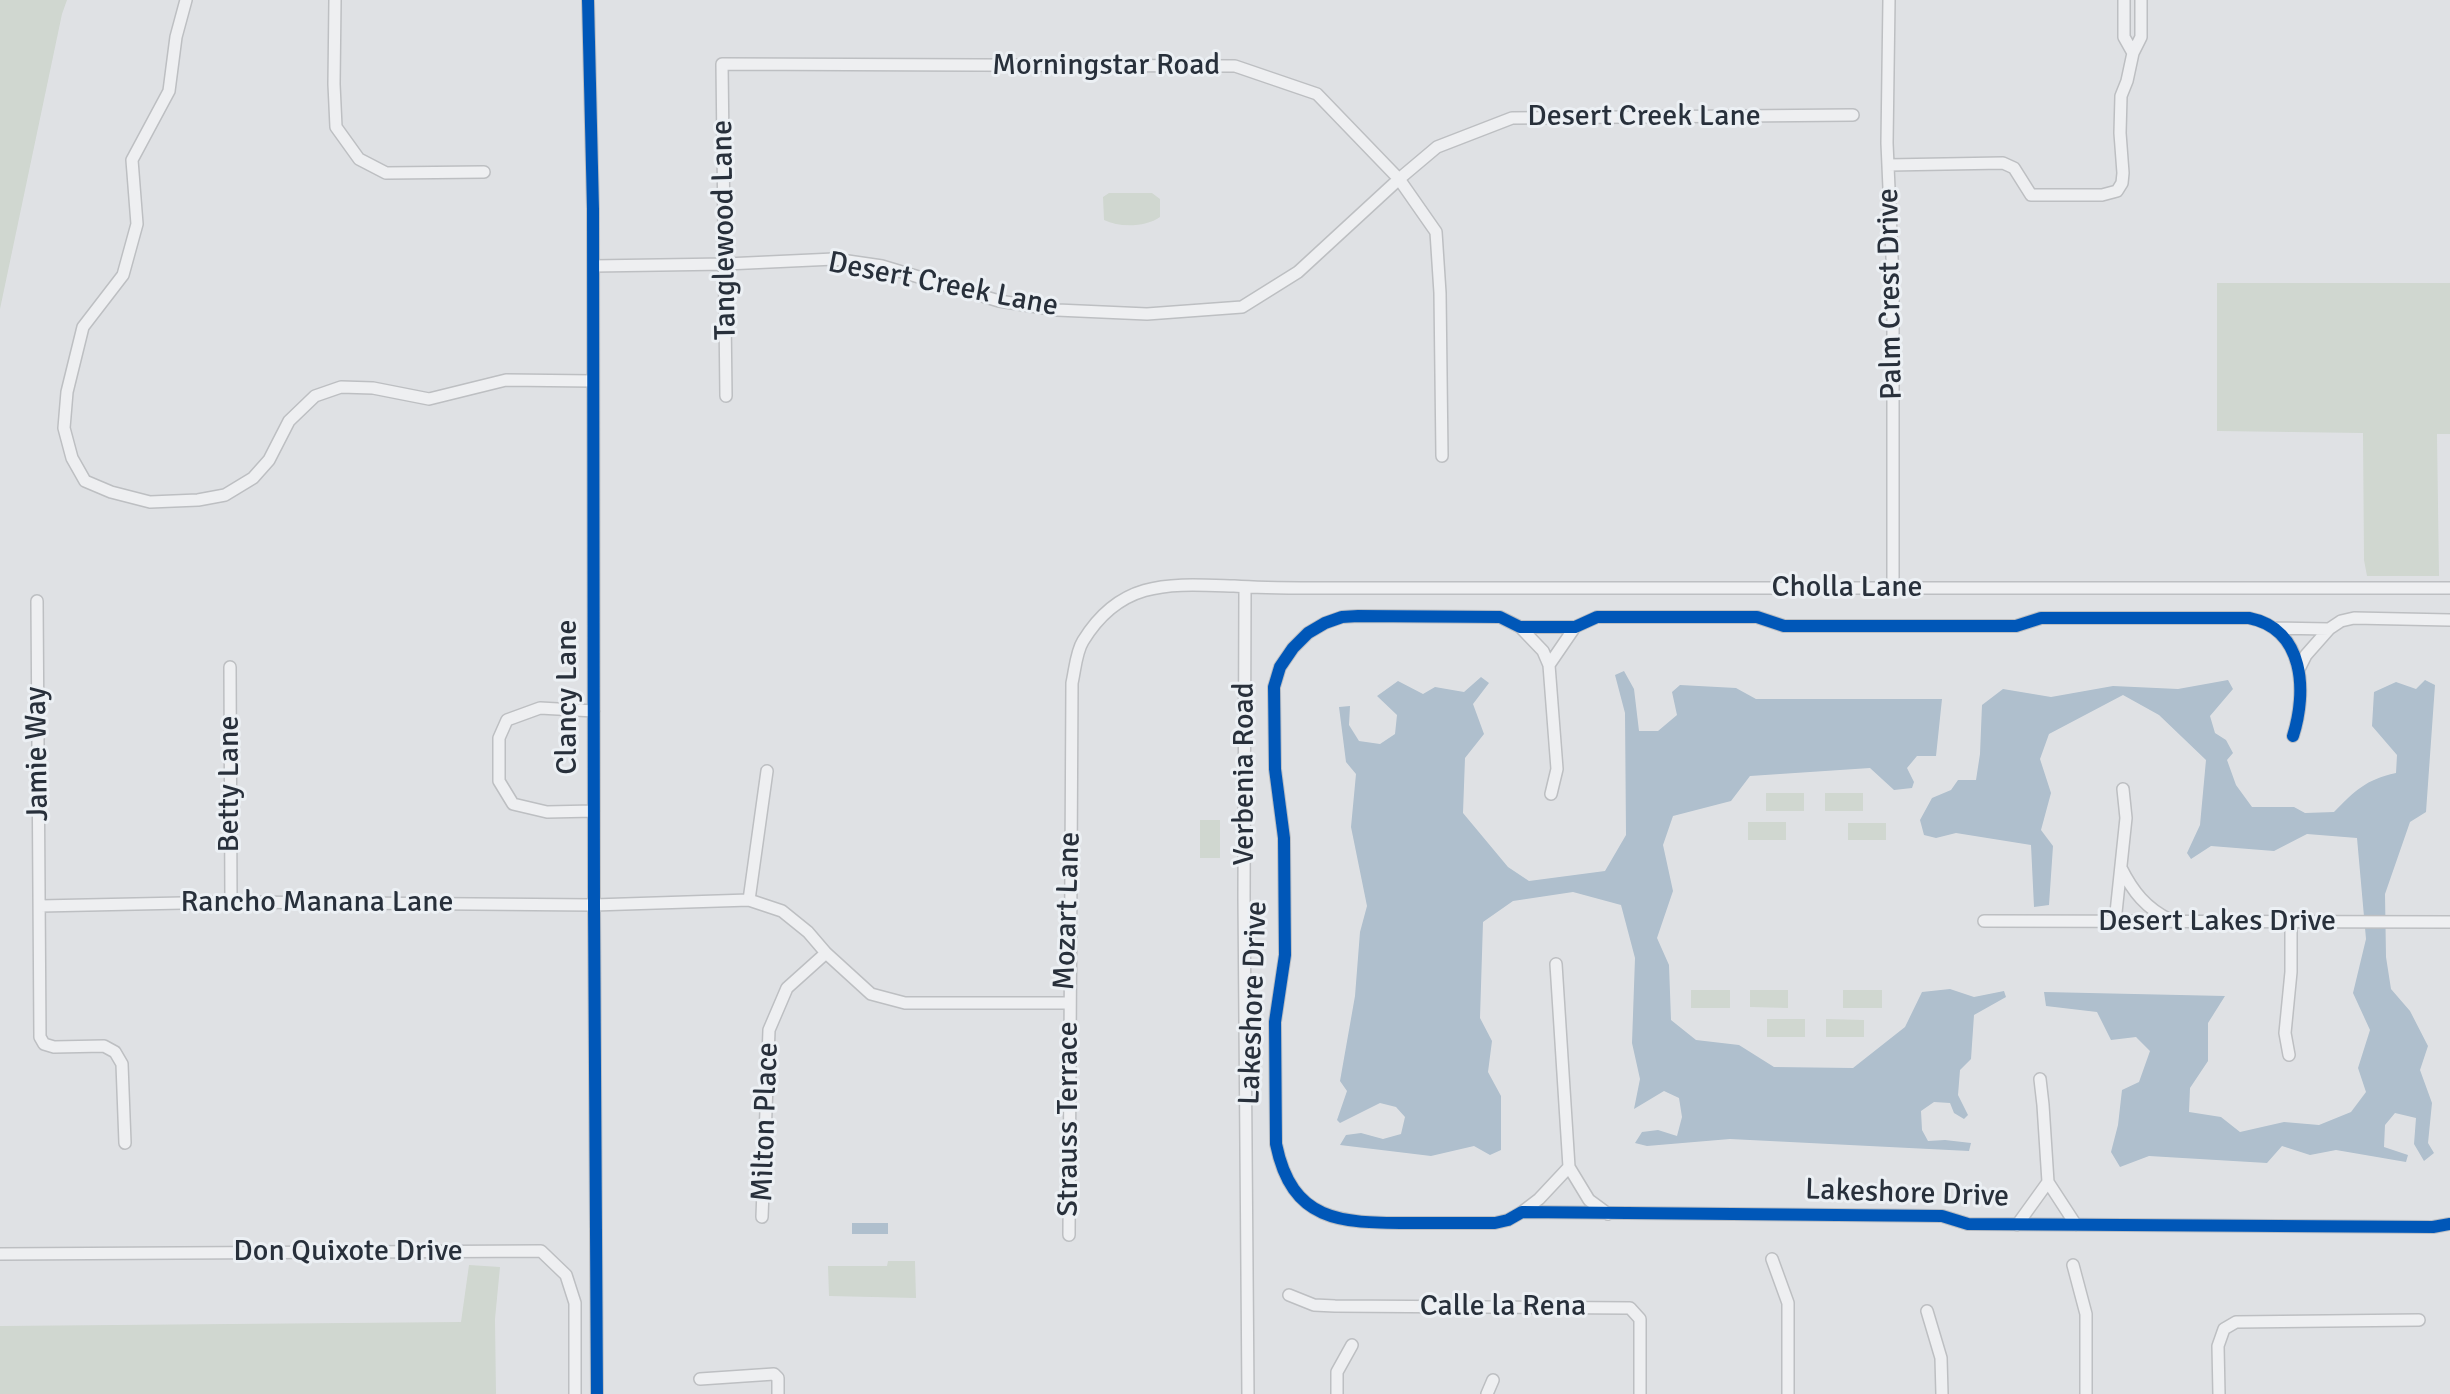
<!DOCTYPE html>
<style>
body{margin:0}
canvas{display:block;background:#dfe1e4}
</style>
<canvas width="2450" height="1394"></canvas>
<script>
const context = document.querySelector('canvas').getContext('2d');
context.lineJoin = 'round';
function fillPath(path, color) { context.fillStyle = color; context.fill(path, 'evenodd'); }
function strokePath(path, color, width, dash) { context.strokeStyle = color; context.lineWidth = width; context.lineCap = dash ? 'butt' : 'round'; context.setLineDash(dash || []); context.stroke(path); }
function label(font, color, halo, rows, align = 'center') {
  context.font = font + ' Signika,sans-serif'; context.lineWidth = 6; context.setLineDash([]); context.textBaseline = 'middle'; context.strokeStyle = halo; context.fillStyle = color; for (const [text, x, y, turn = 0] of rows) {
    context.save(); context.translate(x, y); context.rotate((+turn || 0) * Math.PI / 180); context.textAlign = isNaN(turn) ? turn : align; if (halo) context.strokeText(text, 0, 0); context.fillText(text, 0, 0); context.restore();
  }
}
fillPath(new Path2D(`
 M 0,0 L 67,0 L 62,14 L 0,309 Z
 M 1109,193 L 1152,193 L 1160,199 L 1160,217 C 1146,227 1120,228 1104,220 L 1103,197 Z
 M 2217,283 L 2450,283 L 2450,434 L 2437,434 L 2439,576 L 2367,576 L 2364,560 L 2363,433 L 2217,431 Z
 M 1766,793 L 1804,793 L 1804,811 L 1766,811 Z
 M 1825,793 L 1863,793 L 1863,811 L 1825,811 Z
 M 1200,820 L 1220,820 L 1220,858 L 1200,858 Z
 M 1748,822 L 1786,822 L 1786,840 L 1748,840 Z
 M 1848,823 L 1886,823 L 1886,840 L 1848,840 Z
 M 1691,990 L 1730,990 L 1730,1008 L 1691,1008 Z
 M 1750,990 L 1788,990 L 1788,1008 L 1750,1007 Z
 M 1843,990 L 1882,990 L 1882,1008 L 1843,1008 Z
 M 1767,1019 L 1805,1019 L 1805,1037 L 1767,1037 Z
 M 1826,1019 L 1864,1020 L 1864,1037 L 1826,1037 Z
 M 888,1261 L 915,1261 L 916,1298 L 829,1296 L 828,1266 L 887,1266 Z
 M 469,1265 L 500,1267 L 495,1319 L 496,1394 L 0,1394 L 0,1326 L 461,1322 Z`), '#d0d7d0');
fillPath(new Path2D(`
 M 1624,671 L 1634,689 L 1639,731 L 1658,731 L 1677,715 L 1672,692 L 1680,685 L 1736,688 L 1756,699 L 1942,699 L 1936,756 L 1917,756 L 1907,768 L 1914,782 L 1912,788 L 1894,790 L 1870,768 L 1750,776 L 1731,801 L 1673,816 L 1663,845 L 1673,891 L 1657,938 L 1669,965 L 1671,1020 L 1696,1040 L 1739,1045 L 1774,1067 L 1853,1068 L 1905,1027 L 1922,992 L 1950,989 L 1974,997 L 2004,991 L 2006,997 L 1974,1015 L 1971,1059 L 1960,1070 L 1958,1095 L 1968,1115 L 1964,1119 L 1954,1113 L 1950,1103 L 1934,1102 L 1921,1111 L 1922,1130 L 1928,1141 L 1945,1140 L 1971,1143 L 1969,1151 L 1730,1139 L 1647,1146 L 1635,1143 L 1642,1132 L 1658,1130 L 1677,1136 L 1682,1117 L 1679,1098 L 1664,1091 L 1634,1109 L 1640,1079 L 1632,1043 L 1635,958 L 1621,905 L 1573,892 L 1513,901 L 1483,922 L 1480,1018 L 1492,1041 L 1488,1072 L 1501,1096 L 1501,1150 L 1490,1155 L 1474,1146 L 1431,1156 L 1340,1145 L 1346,1135 L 1361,1133 L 1383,1139 L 1401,1134 L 1405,1117 L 1396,1107 L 1380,1103 L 1340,1123 L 1337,1120 L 1347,1091 L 1340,1081 L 1355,996 L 1360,932 L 1367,906 L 1351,827 L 1356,774 L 1346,762 L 1339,707 L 1350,706 L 1349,725 L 1359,741 L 1380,744 L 1395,734 L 1397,715 L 1377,696 L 1398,681 L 1423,694 L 1435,687 L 1464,692 L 1481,677 L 1489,683 L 1473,704 L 1484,734 L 1465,758 L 1463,813 L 1508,867 L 1529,881 L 1605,871 L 1626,835 L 1625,713 L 1615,675 Z
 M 2228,680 L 2233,689 L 2210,716 L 2215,733 L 2226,740 L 2233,753 L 2227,760 L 2236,785 L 2252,807 L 2294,807 L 2305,813 L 2334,812 C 2356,790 2365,780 2396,773 L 2397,755 L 2372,726 L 2374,692 L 2396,682 L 2416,689 L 2425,680 L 2435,685 L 2426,812 L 2410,822 L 2385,894 L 2386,957 L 2391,989 L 2410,1011 L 2428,1046 L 2420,1070 L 2432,1103 L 2428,1143 L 2434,1153 L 2424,1161 L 2414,1144 L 2416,1118 L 2395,1113 L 2385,1125 L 2384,1147 L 2408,1155 L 2406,1162 L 2336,1150 L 2310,1155 L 2282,1146 L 2267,1163 L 2149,1156 L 2120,1167 L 2111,1152 L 2118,1125 L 2122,1090 L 2139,1082 L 2150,1051 L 2136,1037 L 2111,1040 L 2097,1012 L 2046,1006 L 2044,992 L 2225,996 L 2208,1023 L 2208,1061 L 2190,1088 L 2189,1112 L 2221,1117 L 2240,1132 L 2284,1122 L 2319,1125 L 2351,1112 L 2366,1092 L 2358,1068 L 2370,1030 L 2353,993 L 2366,939 L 2357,838 L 2307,834 L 2274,851 L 2211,846 L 2191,859 L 2187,853 L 2200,825 L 2206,760 L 2159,715 L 2123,695 L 2049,734 L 2040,759 L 2051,793 L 2041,830 L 2053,846 L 2049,905 L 2034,907 L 2031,845 L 1956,833 L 1936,838 L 1924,835 L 1920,820 L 1932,798 L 1951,790 L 1958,780 L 1976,780 L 1980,754 L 1982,705 L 2003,689 L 2051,697 L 2113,686 L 2178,689 Z
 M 852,1223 L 888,1223 L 888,1234 L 852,1234 Z`), '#afbfcd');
const street = new Path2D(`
 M 186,0 L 176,37 L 169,91 L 132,160 L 137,224 L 123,275 L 83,327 L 67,392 L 64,428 L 72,458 L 85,481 L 111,492 L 150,502 L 198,500 L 225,495 L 253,478 L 269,460 L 289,421 L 315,396 L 341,387 L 373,388 L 429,399 L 506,380 L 593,381
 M 335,0 L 334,84 L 336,127 L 359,159 L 386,173 L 484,172
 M 588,0 L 593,209 L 594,905 L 597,1394
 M 1889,0 L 1887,143 L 1893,280 L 1893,588
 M 2124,0 L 2124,37 L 2133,53
 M 1888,165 L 2003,163 L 2014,168 L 2031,195 L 2102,195 L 2117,191 L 2122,183 L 2123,173 L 2120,133 L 2121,96 L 2127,81 L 2133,53 L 2141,37 L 2141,0
 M 593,266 L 726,264 L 834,259 L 882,266 L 999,301 L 1057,310 L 1147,314 L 1242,307 L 1298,272 L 1399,179 L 1437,147 L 1512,118 L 1853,115
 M 726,396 L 722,64 L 1235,66 L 1317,94 L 1399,179 L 1436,232 L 1440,293 L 1442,456
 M 1245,587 L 1244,897 L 1248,1394
 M 37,601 L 40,1037 L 44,1044 L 54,1047 L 104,1046 L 115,1052 L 122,1064 L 125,1143
 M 1520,627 L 1543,651 L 1549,665 L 1557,769 L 1551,794
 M 2273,628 L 2329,629 L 2341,621 L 2354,618 L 2450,620
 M 1549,665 L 1575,627
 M 230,667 L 231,902
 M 2299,669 L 2306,655 L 2329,629
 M 594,711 L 540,708 L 507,720 L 499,738 L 499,781 L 513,804 L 547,812 L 594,811
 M 2293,736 C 2307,692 2305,629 2249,618 L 2041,618 L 2016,626 L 1784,626 L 1757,617 L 1597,617 L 1575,627 L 1520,627 L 1500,617 L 1358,616 L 1342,617 L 1325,623 L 1308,633 L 1293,648 L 1280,667 L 1274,687 L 1275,769 L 1284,838 L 1285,955 L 1275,1022 L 1276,1144 C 1292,1222 1340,1223 1408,1223 C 1437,1223 1466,1223 1495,1223 L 1508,1220 L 1522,1212 L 1942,1216 L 1968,1224 L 2433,1227 L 2450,1224
 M 2121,868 C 2133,892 2146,908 2170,920
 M 749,900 L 767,771
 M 40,906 L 231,902 L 594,905 L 749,900 L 782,911 L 808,932 L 826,953 L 871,994 L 905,1003 L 1069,1003
 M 1984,921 L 2450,922
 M 2115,922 L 2126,818 L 2123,789
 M 1556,964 L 1569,1167 L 1589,1200 L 1608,1214
 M 2289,1055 L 2285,1033 L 2291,972 L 2291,922
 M 2040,1079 L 2043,1105 L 2048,1182 L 2076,1225
 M 1522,1212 L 1539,1199 L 1569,1167
 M 762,1217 L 769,1030 L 787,988 L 826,953
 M 2017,1225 L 2048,1182
 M 1069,1235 L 1072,683 C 1075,670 1076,652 1083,641 C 1121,579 1169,584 1234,586 C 1260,588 1287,588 1314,588 L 2450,588
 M 0,1254 L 541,1251 L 566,1275 L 575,1303 L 575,1394
 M 1772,1259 L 1788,1303 L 1788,1394
 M 2073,1265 L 2086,1314 L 2086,1394
 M 1289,1295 L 1314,1305 L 1335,1306 L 1630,1308 L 1640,1319 L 1640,1394
 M 1927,1311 L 1941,1358 L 1942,1394
 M 700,1379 L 774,1374 L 778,1378 L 778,1394
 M 1337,1394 L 1337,1372 L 1352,1345
 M 1487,1394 L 1493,1380
 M 2219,1394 L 2218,1346 L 2224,1329 L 2236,1322 L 2419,1320`);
strokePath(street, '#bdbfc2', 14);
strokePath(street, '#eeeff1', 11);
strokePath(new Path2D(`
 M 588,0 L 593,209 L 594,905 L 597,1394
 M 2293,736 C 2307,692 2305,629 2249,618 L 2041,618 L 2016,626 L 1784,626 L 1757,617 L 1597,617 L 1575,627 L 1520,627 L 1500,617 L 1358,616 L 1342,617 L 1325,623 L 1308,633 L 1293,648 L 1280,667 L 1274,687 L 1275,769 L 1284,838 L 1285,955 L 1275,1022 L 1276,1144 C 1292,1222 1340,1223 1408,1223 C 1437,1223 1466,1223 1495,1223 L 1508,1220 L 1522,1212 L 1942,1216 L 1968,1224 L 2433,1227 L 2450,1224`), '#0057b8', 12);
label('30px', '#28303b', '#ecf0f4', [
 ["Morningstar Road",1106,66],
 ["Desert Creek Lane",1644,117],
 ["Tanglewood Lane",725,230,-91],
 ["Desert Creek Lane",943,285,11],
 ["Palm Crest Drive",1891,294,-91],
 ["Cholla Lane",1847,588],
 ["Clancy Lane",568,697,-90],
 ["Jamie Way",38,754,-91],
 ["Verbenia Road",1245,774,-90],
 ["Betty Lane",230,784,-90],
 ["Rancho Manana Lane",317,903],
 ["Mozart Lane",1068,911,-88],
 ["Desert Lakes Drive",2217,922],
 ["Lakeshore Drive",1254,1003,-88],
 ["Strauss Terrace",1069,1119,-90],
 ["Milton Place",766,1122,-88],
 ["Lakeshore Drive",1907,1194,2],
 ["Don Quixote Drive",348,1252],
 ["Calle la Rena",1503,1307]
]);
</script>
